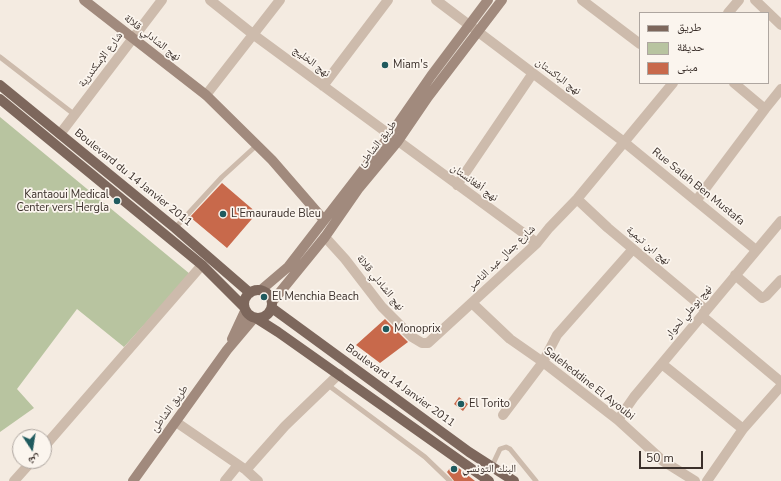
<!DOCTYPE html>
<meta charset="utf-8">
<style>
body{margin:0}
#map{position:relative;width:781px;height:481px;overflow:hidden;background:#f4ebe1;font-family:"Nunito Sans","Noto Naskh Arabic",sans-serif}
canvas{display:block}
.legend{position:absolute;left:639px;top:12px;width:130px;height:72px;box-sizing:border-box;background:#fbf5ee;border:1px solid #aea6a0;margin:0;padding:5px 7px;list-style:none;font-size:12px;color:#3b302b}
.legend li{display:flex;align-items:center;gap:8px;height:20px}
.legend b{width:20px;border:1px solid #aea6a0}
.north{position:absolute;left:12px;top:429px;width:40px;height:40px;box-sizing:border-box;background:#fbf5ee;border:1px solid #aea6a0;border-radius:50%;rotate:168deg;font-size:11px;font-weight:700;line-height:16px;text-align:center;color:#3b302b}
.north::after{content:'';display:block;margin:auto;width:14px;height:18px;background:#1f5a5e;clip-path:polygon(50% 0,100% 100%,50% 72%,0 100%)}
.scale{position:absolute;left:639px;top:451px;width:64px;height:18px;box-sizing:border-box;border:2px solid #3b302b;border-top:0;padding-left:5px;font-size:12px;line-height:14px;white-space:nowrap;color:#3b302b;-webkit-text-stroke:3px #fbf5ee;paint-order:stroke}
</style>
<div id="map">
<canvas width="781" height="481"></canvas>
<ul class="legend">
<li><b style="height:5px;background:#7d675c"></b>طريق</li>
<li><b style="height:11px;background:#b8c4a0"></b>حديقة</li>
<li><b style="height:11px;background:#c8694b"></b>مبنى</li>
</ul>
<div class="north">ش</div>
<div class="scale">50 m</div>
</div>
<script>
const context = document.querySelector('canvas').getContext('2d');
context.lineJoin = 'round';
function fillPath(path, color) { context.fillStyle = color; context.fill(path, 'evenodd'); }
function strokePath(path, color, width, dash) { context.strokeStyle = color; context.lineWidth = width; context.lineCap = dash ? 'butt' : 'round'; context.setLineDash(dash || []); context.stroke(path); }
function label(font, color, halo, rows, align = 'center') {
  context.font = font + ' "Nunito Sans","Noto Naskh Arabic",sans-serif'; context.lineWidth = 3.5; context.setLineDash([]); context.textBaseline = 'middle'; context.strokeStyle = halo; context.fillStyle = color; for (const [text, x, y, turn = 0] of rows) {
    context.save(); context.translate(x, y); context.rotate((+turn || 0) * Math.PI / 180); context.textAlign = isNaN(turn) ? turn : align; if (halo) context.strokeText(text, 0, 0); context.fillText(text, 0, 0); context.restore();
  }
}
fillPath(new Path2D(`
 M 0,117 L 190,274 L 124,347 L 77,309 L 17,389 L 34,408 L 0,432 Z`), '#b8c4a0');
fillPath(new Path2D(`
 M 222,183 L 257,213 L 227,248 L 190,217 Z
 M 385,319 L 408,342 L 380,363 L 356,345 Z
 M 459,397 L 468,404 L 463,411 L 454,404 Z
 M 453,464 L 455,465 L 475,481 L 454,481 L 447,472 Z`), '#c8694b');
strokePath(new Path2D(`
 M 0,57 L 75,115
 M 175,228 L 222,177 L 257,145
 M 328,385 L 425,457 L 450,481
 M 492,466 L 500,449 L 506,447 L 510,449 L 536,481`), '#cdbbac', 5);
strokePath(new Path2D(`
 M 210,0 L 254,35 L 537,243
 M 436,0 L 624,142 L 756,250
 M 582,0 L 640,44
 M 755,0 L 781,25
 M 728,13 L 739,0
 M 323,86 L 388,0
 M 206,95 L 280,0
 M 765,109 L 781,89
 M 60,134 L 162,0
 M 457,185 L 533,73
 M 577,199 L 608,228 L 706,310
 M 696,201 L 765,109 L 734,83
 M 325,237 L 345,259 L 382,307 L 412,337 L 422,343 L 428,343 L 537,243 L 549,228 L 577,199 L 673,83
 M 735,275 L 762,298 L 766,296 L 781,280
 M 472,303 L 510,339 L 543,362 L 618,420 L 663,461 L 695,481
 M 702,316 L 781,382
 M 662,364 L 743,429
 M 503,415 L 543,362 L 557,335 L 633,249
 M 618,420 L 634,397 L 781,221
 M 176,422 L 246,470 L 258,481
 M 44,447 L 202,265
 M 246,470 L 285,426 L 339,374
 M 14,481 L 32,461
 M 225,481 L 238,465
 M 707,481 L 743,429 L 781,386`), '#cdbbac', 10);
strokePath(new Path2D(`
 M 84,0 L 206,95 L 272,160 L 324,220
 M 261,290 L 288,267 L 390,135 L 431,76 L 488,0
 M 272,302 L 325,237 L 359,188 L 398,141 L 428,97 L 502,0
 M 232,339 L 245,311
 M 133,481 L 227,350 L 254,318`), '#a18a7d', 10);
strokePath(new Path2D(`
 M 0,85 L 175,228 L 250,293
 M 0,99 L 202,265 L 244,307
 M244 304a14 14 0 1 1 28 0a14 14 0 1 1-28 0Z
 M 272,308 L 469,452 L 514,481
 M 256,318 L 278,332 L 489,481`), '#7d675c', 10);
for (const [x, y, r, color] of [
 [385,65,4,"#1f5a5e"],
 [117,201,4,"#1f5a5e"],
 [223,214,4,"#1f5a5e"],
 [264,297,4,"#1f5a5e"],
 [386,329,4,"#1f5a5e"],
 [461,404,4,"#1f5a5e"],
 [454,469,4,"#1f5a5e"]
]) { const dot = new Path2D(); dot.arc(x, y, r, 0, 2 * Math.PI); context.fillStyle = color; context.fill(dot); strokePath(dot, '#fbf5ee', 1.5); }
label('11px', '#3b302b', '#fbf5ee', [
 ["نهج الشادلي قلالة",152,38,38],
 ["شارع الإسكندرية",101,60,-53],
 ["نهج الخليج",311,62,37],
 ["نهج الباكستان",558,77,37],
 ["طريق الشاطئ",378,144,-52],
 ["Boulevard du 14 Janvier 2011",133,178,39],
 ["نهج أفغانستان",474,183,36],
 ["Rue Salah Ben Mustafa",698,187,39],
 ["نهج ابن تيمية",648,246,40],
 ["شارع جمال عبد الناصر",502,258,-44],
 ["نهج الشادلي قلالة",380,283,51],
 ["نهج بوعلي لحوار",689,312,-50],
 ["Saleheddine El Ayoubi",589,384,38],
 ["Boulevard 14 Janvier 2011",400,386,36],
 ["طريق الشاطئ",170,409,-54]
]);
label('11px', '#3b302b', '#fbf5ee', [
 ["Miam's",393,65],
 ["Kantaoui Medical",109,195,"right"],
 ["Center vers Hergla",109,208,"right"],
 ["L'Emauraude Bleu",231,214],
 ["El Menchia Beach",272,297],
 ["Monoprix",394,329],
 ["El Torito",469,404],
 ["البنك التونسي",462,469]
], 'left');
</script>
